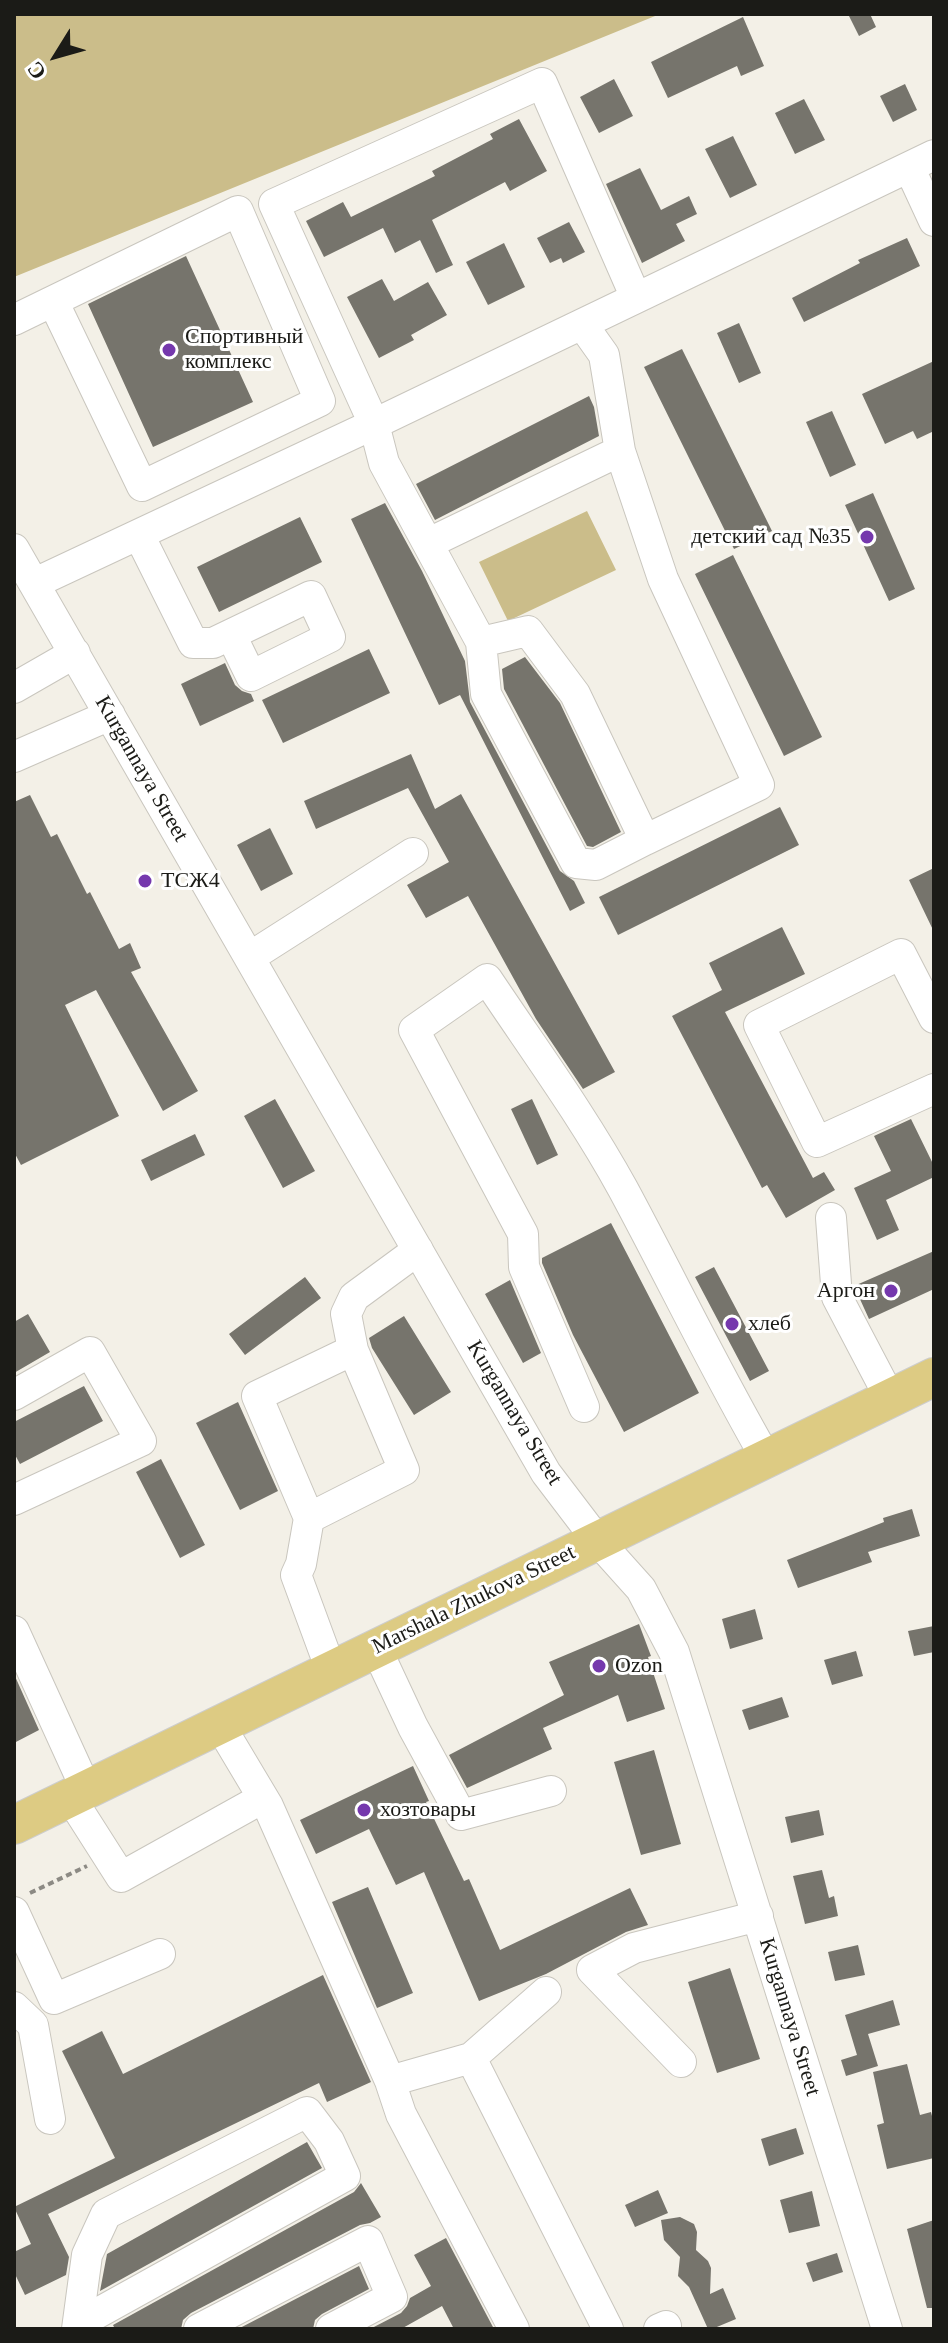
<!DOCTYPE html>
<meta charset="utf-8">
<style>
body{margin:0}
#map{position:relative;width:948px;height:2343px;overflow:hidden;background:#f3f0e7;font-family:Georgia,serif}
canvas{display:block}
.frame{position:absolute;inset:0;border:16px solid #1b1b17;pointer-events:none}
.north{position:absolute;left:16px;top:16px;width:80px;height:80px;-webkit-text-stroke:6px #fff;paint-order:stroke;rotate:233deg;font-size:22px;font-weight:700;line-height:32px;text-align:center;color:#1b1b17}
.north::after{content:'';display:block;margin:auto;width:28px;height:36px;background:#1b1b17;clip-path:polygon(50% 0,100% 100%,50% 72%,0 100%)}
</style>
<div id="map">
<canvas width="948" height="2343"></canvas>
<div class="frame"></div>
<div class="north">С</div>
</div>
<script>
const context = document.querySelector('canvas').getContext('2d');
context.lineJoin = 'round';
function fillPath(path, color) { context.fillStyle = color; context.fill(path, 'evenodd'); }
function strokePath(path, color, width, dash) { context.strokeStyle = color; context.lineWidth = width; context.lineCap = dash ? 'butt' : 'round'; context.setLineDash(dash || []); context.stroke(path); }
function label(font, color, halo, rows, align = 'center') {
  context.font = font + ' Georgia,serif'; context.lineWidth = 6; context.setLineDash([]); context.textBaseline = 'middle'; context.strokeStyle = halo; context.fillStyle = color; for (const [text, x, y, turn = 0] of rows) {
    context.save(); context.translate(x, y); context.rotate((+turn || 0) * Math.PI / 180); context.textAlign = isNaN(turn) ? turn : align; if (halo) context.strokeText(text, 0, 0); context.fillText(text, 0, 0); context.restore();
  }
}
fillPath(new Path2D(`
 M 14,14 L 660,14 L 14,277 Z
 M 587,511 L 616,570 L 508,621 L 479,562 Z`), '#cbbd8a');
fillPath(new Path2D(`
 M 848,14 L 870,14 L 876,27 L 859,36 Z
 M 743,17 L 764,66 L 741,76 L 737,66 L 668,98 L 651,62 Z
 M 614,79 L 633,116 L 599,133 L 580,97 Z
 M 905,84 L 917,110 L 893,122 L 880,96 Z
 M 804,99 L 825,140 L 795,154 L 775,113 Z
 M 519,119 L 547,171 L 510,191 L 505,182 L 432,220 L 453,265 L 436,273 L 420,240 L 395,253 L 383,228 L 324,257 L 306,221 L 343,202 L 351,217 L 435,176 L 432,171 L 493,139 L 490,134 Z
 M 733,136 L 757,185 L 730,198 L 705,149 Z
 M 640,168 L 661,210 L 689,196 L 697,214 L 676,224 L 685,241 L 642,263 L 606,184 Z
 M 569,222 L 585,252 L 563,263 L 561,258 L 550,263 L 537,238 Z
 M 907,238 L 920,266 L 804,322 L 792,298 L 860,263 L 858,260 Z
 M 504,243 L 525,287 L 488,305 L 466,262 Z
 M 186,256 L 253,402 L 153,447 L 88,304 Z
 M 382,279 L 394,301 L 428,282 L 447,315 L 411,335 L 414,340 L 379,358 L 347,297 Z
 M 739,323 L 761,373 L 739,383 L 717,333 Z
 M 682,349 L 772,531 L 734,549 L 644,367 Z
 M 934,361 L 934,431 L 917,439 L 913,431 L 885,444 L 862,394 Z
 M 589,396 L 594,407 L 599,436 L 435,520 L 416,484 Z
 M 832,411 L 856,465 L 830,477 L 806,422 Z
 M 873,493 L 915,589 L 889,601 L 845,505 Z
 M 385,503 L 422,571 L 465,661 L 470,702 L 560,871 L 574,881 L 585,903 L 570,911 L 460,695 L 439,705 L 351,519 Z
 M 300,517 L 322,562 L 219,612 L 197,567 Z
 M 733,555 L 822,737 L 784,756 L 695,574 Z
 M 369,649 L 390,693 L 283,743 L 262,700 Z
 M 525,657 L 560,703 L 621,832 L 593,847 L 587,846 L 504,689 L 502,669 Z
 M 225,663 L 235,685 L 242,691 L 251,694 L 254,701 L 200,726 L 181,684 Z
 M 411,754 L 435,809 L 461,794 L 615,1072 L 583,1089 L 536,1019 L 468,896 L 426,918 L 407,885 L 449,862 L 408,788 L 316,829 L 304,801 Z
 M 30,795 L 51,837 L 57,834 L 87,894 L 90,892 L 119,949 L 130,943 L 141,968 L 131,972 L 198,1091 L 163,1111 L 96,990 L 65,1005 L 119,1116 L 21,1165 L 14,1152 L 14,802 Z
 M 780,807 L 799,845 L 618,935 L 599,897 Z
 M 270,828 L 293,874 L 261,891 L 237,845 Z
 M 934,868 L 934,932 L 909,880 Z
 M 782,927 L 805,974 L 725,1012 L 813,1178 L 824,1172 L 835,1190 L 786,1218 L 767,1185 L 762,1188 L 672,1016 L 722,990 L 709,963 Z
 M 275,1099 L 315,1171 L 283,1188 L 244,1116 Z
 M 532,1099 L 558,1155 L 537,1165 L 511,1109 Z
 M 911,1119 L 934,1166 L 934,1177 L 886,1200 L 899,1230 L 877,1240 L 854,1188 L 891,1171 L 874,1136 Z
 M 195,1134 L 205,1155 L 151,1181 L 141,1160 Z
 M 611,1223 L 699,1393 L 624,1432 L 573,1335 L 542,1263 L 542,1258 Z
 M 934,1251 L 934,1289 L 869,1319 L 854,1286 Z
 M 714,1267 L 769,1371 L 750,1381 L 695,1277 Z
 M 305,1277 L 321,1298 L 245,1355 L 229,1334 Z
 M 510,1280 L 541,1353 L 523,1363 L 485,1294 Z
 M 28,1314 L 50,1352 L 14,1373 L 14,1322 Z
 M 404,1316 L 451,1392 L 414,1415 L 372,1348 L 369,1338 Z
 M 84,1386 L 103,1421 L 20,1464 L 14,1453 L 14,1422 Z
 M 238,1402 L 278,1491 L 240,1510 L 196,1423 Z
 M 161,1459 L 205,1545 L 180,1558 L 136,1472 Z
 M 912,1509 L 920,1536 L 868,1552 L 872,1562 L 798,1588 L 787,1560 L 884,1522 L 883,1518 Z
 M 755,1609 L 763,1639 L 730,1649 L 722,1619 Z
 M 639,1624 L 651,1656 L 648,1657 L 665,1709 L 627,1722 L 618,1695 L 543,1728 L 552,1749 L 467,1788 L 449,1755 L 564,1695 L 549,1662 Z
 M 934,1626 L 934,1652 L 914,1656 L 908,1631 Z
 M 856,1651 L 863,1676 L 832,1685 L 824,1660 Z
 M 14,1674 L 39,1730 L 14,1743 Z
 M 782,1697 L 789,1717 L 749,1730 L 742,1710 Z
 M 654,1750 L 681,1844 L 641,1855 L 614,1762 Z
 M 413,1766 L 429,1801 L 426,1802 L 464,1881 L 469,1879 L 500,1950 L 630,1888 L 648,1925 L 626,1932 L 546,1974 L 479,2001 L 424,1872 L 396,1885 L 369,1829 L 316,1854 L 300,1820 Z
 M 819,1810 L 824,1835 L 791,1843 L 785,1817 Z
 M 822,1870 L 829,1898 L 834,1896 L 838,1916 L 805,1924 L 793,1876 Z
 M 368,1887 L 413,1993 L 377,2008 L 332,1902 Z
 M 858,1945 L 865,1975 L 835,1981 L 828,1952 Z
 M 730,1968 L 760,2059 L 717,2073 L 688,1982 Z
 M 323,1975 L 371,2082 L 327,2102 L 319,2083 L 48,2214 L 69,2257 L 66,2275 L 25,2295 L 14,2272 L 14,2252 L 31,2244 L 14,2207 L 115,2158 L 62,2051 L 102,2031 L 123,2074 Z
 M 893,2000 L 900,2025 L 868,2034 L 878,2066 L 846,2076 L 841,2060 L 857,2055 L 845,2015 Z
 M 907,2064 L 920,2115 L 931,2112 L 934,2124 L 934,2158 L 887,2169 L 877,2125 L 884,2123 L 873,2072 Z
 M 796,2128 L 804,2154 L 769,2166 L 761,2139 Z
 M 307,2142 L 322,2168 L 100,2291 L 107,2254 Z
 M 361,2183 L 381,2217 L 370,2223 L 360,2225 L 191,2313 L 183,2320 L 181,2329 L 115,2329 L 113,2325 L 354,2192 Z
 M 658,2190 L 668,2213 L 635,2227 L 625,2205 Z
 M 812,2191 L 820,2226 L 789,2233 L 780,2200 Z
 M 680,2217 L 694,2224 L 697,2232 L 696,2250 L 708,2261 L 711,2268 L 710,2294 L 723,2288 L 736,2319 L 712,2329 L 708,2329 L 689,2287 L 678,2276 L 680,2257 L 664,2240 L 661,2220 Z
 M 934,2220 L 934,2308 L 927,2308 L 907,2229 Z
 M 446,2238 L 494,2329 L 454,2329 L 442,2306 L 401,2329 L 370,2329 L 401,2313 L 407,2306 L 410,2298 L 431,2286 L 414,2255 Z
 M 837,2253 L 843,2272 L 813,2282 L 806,2263 Z
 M 359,2266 L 369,2289 L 322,2314 L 315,2320 L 313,2329 L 238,2329 Z`), '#76746c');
const minor = new Path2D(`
 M 909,167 L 934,221
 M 14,320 L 238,211 L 320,401 L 142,486 L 53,301
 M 582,324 L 604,355 L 620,451
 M 139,535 L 193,643 L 213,643 L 311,596 L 330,637 L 251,676 L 231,635
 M 429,543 L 620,451 L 663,579 L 759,785 L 645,840
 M 14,549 L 546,1473 L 597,1540 L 641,1589 L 674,1652 L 887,2329
 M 35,583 L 374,424 L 934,155
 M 481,642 L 486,694 L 576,863 L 596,865 L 645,840 L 575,694 L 528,631 L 481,642 L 384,463 L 374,424 L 274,204 L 542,83 L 636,298
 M 14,688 L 75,653
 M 14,757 L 110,715
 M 250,957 L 413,853
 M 934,1018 L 901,954 L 759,1025 L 817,1142 L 934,1089
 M 831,1218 L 837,1297 L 890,1398
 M 14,1395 L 90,1352 L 141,1441 L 14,1500
 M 584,1407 L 524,1267 L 523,1234 L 414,1030 L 487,979 C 533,1048 583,1116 623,1189 C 671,1278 715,1370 766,1458
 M 309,1518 L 404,1470 L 353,1350 L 346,1314 L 354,1297 L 418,1250
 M 14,1631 L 86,1789
 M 376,1648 L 413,1727 L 461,1815 L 551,1791
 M 331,1670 L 296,1575 L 301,1564 L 309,1518 L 257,1396 L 353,1350
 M 219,1724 L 268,1806 L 390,2081 L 401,2114 L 514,2329
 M 70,1797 L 121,1877 L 263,1798
 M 14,1912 L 54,1999 L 160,1954
 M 14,2007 L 33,2025 L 50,2119
 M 471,2058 L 546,1992
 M 681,2062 L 592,1970 L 634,1948 L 758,1916
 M 390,2081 L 471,2058 L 608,2329
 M 77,2329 L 87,2255 L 106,2214 L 307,2112 L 329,2141 L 345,2176 L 78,2324
 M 199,2329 L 368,2241 L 392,2297 L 331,2329
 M 659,2329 L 666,2326`);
const major = new Path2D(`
 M 14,1825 L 934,1377`);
strokePath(minor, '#c9c6be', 32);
strokePath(major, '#cdcdcc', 40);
strokePath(new Path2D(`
 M 30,1893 L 87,1866`), '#8c8a84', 4, [6, 4]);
strokePath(minor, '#fff', 30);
strokePath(major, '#ddcb83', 38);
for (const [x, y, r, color] of [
 [169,350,8,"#7538ad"],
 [867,537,8,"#7538ad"],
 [145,881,8,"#7538ad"],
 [891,1291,8,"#7538ad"],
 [732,1324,8,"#7538ad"],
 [599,1666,8,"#7538ad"],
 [364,1810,8,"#7538ad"]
]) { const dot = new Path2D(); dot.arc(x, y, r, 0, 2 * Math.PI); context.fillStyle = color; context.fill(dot); strokePath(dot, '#fff', 3); }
label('22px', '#1b1b17', '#fff', [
 ["Спортивный",185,337],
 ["комплекс",185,362],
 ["детский сад №35",851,537,"right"],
 ["ТСЖ4",161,881],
 ["Аргон",875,1291,"right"],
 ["хлеб",748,1324],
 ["Ozon",615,1666],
 ["хозтовары",380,1810]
], 'left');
label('22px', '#1b1b17', '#fff', [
 ["Kurgannaya Street",141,769,60],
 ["Kurgannaya Street",514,1413,59],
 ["Marshala Zhukova Street",474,1600,-26],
 ["Kurgannaya Street",789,2017,73]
]);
</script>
